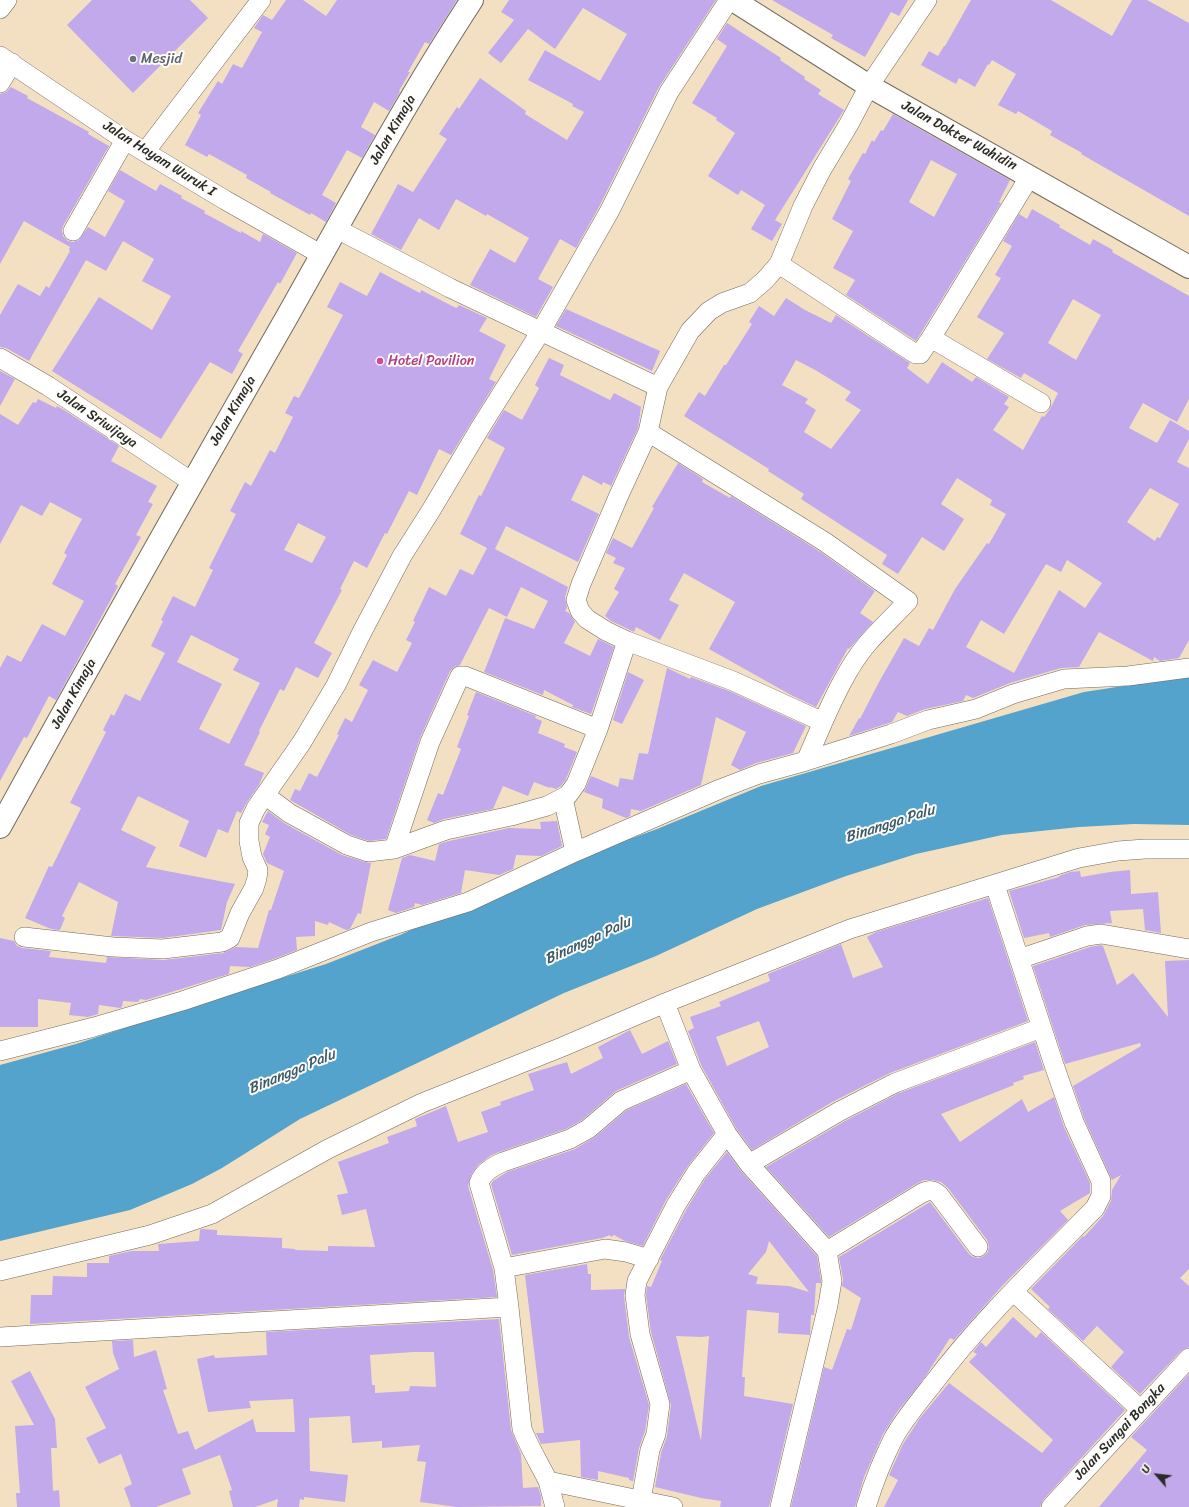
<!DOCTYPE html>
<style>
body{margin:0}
#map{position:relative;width:1189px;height:1507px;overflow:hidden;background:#f3e0c2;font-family:Sriracha,sans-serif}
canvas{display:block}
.north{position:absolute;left:1137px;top:1455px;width:40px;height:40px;-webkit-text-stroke:3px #fdfcf7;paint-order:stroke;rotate:298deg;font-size:11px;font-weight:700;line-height:16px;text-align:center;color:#2b2b2b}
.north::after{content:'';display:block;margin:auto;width:14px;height:18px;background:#2b2b2b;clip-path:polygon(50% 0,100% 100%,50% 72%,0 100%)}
</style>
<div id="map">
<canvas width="1189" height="1507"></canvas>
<div class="north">U</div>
</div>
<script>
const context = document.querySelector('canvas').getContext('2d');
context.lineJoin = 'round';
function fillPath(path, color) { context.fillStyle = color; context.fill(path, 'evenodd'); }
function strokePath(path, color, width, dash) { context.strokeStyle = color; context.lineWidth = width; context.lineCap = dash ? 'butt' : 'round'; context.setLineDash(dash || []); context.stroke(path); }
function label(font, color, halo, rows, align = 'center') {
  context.font = font + ' Sriracha,sans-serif'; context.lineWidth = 4; context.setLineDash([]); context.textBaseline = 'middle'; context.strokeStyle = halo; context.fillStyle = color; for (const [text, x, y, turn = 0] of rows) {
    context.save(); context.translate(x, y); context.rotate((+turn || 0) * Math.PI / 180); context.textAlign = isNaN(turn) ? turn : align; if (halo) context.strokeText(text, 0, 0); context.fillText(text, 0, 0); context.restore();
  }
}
fillPath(new Path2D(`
 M 1189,676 L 1189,825 L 1134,824 L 1079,827 L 1002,835 L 916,854 L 846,876 L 757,909 L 656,956 L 564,993 L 300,1119 L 222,1168 L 192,1184 L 130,1210 L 0,1241 L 0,1065 L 76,1044 L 176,1011 L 326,964 L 400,935 L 520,879 L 657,829 L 761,786 L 1084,692 Z`), '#53a3cd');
fillPath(new Path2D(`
 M 92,0 L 190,0 L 208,18 L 133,93 L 67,25 Z
 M 286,0 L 303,0 L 326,16 L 337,0 L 457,0 L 429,44 L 425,42 L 408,72 L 410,72 L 399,91 L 400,92 L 389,111 L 374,102 L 361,127 L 375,135 L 362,158 L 347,150 L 322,195 L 336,203 L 326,222 L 311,213 L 310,215 L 270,193 L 271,192 L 246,178 L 247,175 L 209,154 L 207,157 L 185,145 L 201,115 L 198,113 L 218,81 L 222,84 L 233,64 L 242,68 L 262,32 L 254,28 L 263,15 L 272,20 Z
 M 509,0 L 716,0 L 659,87 L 599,207 L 576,248 L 560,239 L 538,279 L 553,287 L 536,317 L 470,285 L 490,249 L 515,263 L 529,238 L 487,214 L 486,216 L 456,199 L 439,230 L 419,218 L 401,250 L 371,234 L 398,184 L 413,192 L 447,139 L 439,134 L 457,107 L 459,109 L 480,78 L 526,111 L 525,114 L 567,140 L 584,112 L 572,106 L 573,104 L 528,80 L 545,50 L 600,81 L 627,34 L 583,8 L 555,49 L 528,29 L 501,63 L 488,53 L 514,20 L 501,12 Z
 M 772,0 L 908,0 L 899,16 L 891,12 L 865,57 L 831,38 L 833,35 Z
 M 971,0 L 1051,0 L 1112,36 L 1132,0 L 1147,0 L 1189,23 L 1189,216 L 1081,154 L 1082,153 L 1050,135 L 1052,131 L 1018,111 L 1016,114 L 998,105 L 1016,74 L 992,60 L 989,65 L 988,64 L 975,87 L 959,78 L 956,84 L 921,65 L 929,51 L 938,56 L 944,46 L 945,46 Z
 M 727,23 L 781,58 L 780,60 L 805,77 L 804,79 L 821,90 L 818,94 L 844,110 L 775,220 L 782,224 L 772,241 L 751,229 L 765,205 L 741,190 L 738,195 L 708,176 L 735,133 L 716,120 L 717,118 L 692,103 L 727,46 L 717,39 Z
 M 11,87 L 28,96 L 27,98 L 89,132 L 88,134 L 109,146 L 63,226 L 62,231 L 63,236 L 68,241 L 73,242 L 79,240 L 88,227 L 105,237 L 125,201 L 108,191 L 120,170 L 156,191 L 160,184 L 182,196 L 181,198 L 205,211 L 204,213 L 241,233 L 241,231 L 260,242 L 263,234 L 297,253 L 280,284 L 278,282 L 238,351 L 243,354 L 232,374 L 210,362 L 161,439 L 52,371 L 99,297 L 152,330 L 171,296 L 142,281 L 154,259 L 123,241 L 106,271 L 86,260 L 29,361 L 6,348 L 0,347 L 0,315 L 18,284 L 40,296 L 46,286 L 49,288 L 70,251 L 69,250 L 70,247 L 24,221 L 0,264 L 0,94 L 6,92 Z
 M 893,114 L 1010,180 L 999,202 L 1001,203 L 916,341 L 846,295 L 855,280 L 833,268 L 853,231 L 832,219 L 851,181 L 848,179 L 863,153 L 865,154 L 872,140 L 874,142 L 881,130 L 883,131 ZM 931,160 L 957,174 L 934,217 L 909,202 Z
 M 1032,209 L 1060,225 L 1059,227 L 1090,245 L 1093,239 L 1113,250 L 1112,252 L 1189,296 L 1189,399 L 1177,422 L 1143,403 L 1129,428 L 1157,443 L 1170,420 L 1189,431 L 1189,439 L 1177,462 L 1189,468 L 1189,640 L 1179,658 L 1160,661 L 1154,657 L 1153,661 L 1099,632 L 1079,667 L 1061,668 L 1010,683 L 973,698 L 966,695 L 963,701 L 925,709 L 907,716 L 898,712 L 892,722 L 849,736 L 859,718 L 860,719 L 879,682 L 904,638 L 919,646 L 929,628 L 933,630 L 955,589 L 987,543 L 989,544 L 1006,514 L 990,505 L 992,500 L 957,478 L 941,504 L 964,519 L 944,551 L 922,537 L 898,574 L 882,564 L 887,555 L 801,499 L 804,494 L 768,471 L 769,469 L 684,416 L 699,392 L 705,396 L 724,365 L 726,365 L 752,324 L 749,322 L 759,306 L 774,316 L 786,298 L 805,310 L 831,323 L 836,315 L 910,363 L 907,368 L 928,384 L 942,362 L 972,382 L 976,377 L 1009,397 L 1004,404 L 1009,407 L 993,430 L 1023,450 L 1042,416 L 1044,417 L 1050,409 L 1058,393 L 1024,373 L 1021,378 L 987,359 L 1004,333 L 977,317 L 1001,278 L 995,275 L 1012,246 L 1003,241 L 1019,214 L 1027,219 ZM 1073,299 L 1101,315 L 1076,360 L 1048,343 ZM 796,360 L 817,371 L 851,392 L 845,400 L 861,410 L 831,449 L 804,432 L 816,410 L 805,403 L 808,399 L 782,385 ZM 1150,488 L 1179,504 L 1160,538 L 1157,537 L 1155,541 L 1127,522 ZM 1067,560 L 1102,583 L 1085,608 L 1059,590 L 1014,673 L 966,647 L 981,620 L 1004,634 L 1046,564 L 1061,572 Z
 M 380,272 L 420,293 L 421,290 L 454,307 L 457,308 L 459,305 L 487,318 L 479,331 L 506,345 L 489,379 L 496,382 L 451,455 L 439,449 L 417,495 L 409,491 L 387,534 L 385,533 L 367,568 L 354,561 L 340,589 L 342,590 L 314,643 L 332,653 L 318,678 L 296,667 L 284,691 L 280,689 L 259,731 L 260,732 L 244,765 L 264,773 L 259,785 L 247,802 L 241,813 L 237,811 L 228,833 L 218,829 L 206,858 L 179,846 L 189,821 L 138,796 L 121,830 L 156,847 L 146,867 L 235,884 L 227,902 L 221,930 L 163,938 L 111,936 L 118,902 L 79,882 L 62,916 L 65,918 L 60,930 L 51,929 L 25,918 L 49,866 L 52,867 L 81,808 L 70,803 L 106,732 L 103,730 L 111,714 L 114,716 L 125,694 L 140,701 L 165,653 L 151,646 L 163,621 L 161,620 L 173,596 L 195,607 L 213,570 L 209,568 L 236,514 L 230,511 L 245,482 L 251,486 L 270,450 L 275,453 L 293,417 L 285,413 L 294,396 L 299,398 L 343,315 L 327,307 L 340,282 L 367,296 ZM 298,523 L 326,537 L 312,563 L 284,550 ZM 191,635 L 239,659 L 233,670 L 260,683 L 229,744 L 199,729 L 222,684 L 177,662 Z
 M 566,309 L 660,351 L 652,371 L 556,326 Z
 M 549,358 L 564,365 L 560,375 L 610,400 L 614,393 L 641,407 L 638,428 L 611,486 L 603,482 L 602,485 L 583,475 L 571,500 L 599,514 L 578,562 L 506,526 L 495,549 L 568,587 L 565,597 L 567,608 L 565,611 L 569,613 L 575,622 L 564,643 L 590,656 L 598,639 L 614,647 L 591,714 L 572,707 L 573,705 L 544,690 L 543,695 L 484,672 L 505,618 L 534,629 L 548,601 L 521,587 L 507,617 L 489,608 L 460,665 L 454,667 L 450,671 L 420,738 L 386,839 L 369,841 L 351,835 L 290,800 L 295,789 L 300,791 L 309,773 L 317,777 L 339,735 L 337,734 L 345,718 L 352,722 L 368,690 L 359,685 L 373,660 L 397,672 L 412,643 L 406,640 L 415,622 L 413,621 L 429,587 L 446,596 L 460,569 L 473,575 L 487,548 L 460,534 L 479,495 L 481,496 L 505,448 L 487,438 L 504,410 L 522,420 L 539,388 L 535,385 Z
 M 0,371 L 15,379 L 0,406 Z
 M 38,399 L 56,408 L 57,406 L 64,410 L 119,446 L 111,461 L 157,486 L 148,502 L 153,504 L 136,535 L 141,537 L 115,584 L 118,586 L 110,601 L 56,700 L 49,696 L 27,738 L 24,737 L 0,781 L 0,668 L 7,655 L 21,662 L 42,624 L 65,636 L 84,601 L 52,584 L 67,555 L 64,553 L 82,519 L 50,502 L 42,516 L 21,505 L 0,544 L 0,414 L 18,425 L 33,402 L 36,403 Z
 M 678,463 L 703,479 L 702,482 L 730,498 L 731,496 L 819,551 L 875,591 L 860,613 L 873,622 L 849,649 L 848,648 L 816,707 L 791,695 L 709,649 L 735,602 L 684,573 L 669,600 L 679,605 L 660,640 L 636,627 L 634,632 L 626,628 L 611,621 L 605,616 L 619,592 L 614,589 L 625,568 L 613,563 L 616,558 L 606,553 L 613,538 L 632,548 L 654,508 L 652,507 Z
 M 667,668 L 690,679 L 691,677 L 729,691 L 806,726 L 793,753 L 756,763 L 740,770 L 731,765 L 746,732 L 716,717 L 701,785 L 641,811 L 631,809 L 630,816 L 626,818 L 602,808 L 603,799 L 584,792 L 591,776 L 618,787 L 620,778 L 633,780 L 639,753 L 648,754 Z
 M 628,672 L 644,680 L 622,724 L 613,720 Z
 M 476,692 L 536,716 L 535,718 L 542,721 L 538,733 L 565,744 L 564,747 L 577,752 L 566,779 L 561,786 L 556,789 L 550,787 L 550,788 L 534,782 L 528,796 L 503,786 L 493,809 L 444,819 L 434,823 L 427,820 L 438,793 L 443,795 L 461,749 L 457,747 L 469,716 L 467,715 Z
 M 268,811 L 284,823 L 342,855 L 365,862 L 371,863 L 361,914 L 358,913 L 350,929 L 346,930 L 329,922 L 328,925 L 315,921 L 315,936 L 296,937 L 297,950 L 274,959 L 250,967 L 230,966 L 229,974 L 146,1000 L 140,999 L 138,1002 L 123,1001 L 122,1007 L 120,1008 L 99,1005 L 98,1014 L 88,1017 L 69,1015 L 71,1003 L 38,999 L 38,1027 L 0,1027 L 0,938 L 14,941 L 17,946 L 22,948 L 51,951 L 49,957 L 106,963 L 107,957 L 164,960 L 223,953 L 236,947 L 258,948 L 269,910 L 271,910 L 284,871 L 267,863 L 263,854 L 270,837 L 265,834 L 269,825 L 262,822 Z
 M 557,821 L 562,846 L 541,856 L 516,855 L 513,869 L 499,875 L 465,870 L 461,893 L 422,905 L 415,903 L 414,907 L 396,913 L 388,910 L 402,858 L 410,855 L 435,861 L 439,844 L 449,841 L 509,828 L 541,829 L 540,822 Z
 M 1130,870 L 1131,894 L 1158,892 L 1161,933 L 1145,930 L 1143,909 L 1110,911 L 1112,923 L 1085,925 L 1050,937 L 1049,933 L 1024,938 L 1009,891 L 1059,877 L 1059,876 L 1070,872 L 1080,871 L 1081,877 L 1110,872 Z
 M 988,898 L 1028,1021 L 890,1073 L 834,1101 L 752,1150 L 736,1128 L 701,1065 L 688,1031 L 694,1028 L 690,1017 L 721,1006 L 719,1002 L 770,981 L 768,974 L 841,944 L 853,978 L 883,967 L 867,937 L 876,932 ZM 759,1021 L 769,1047 L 727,1066 L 716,1037 Z
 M 1101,945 L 1103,946 L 1117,985 L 1133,973 L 1168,1017 L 1165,961 L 1189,960 L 1189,1269 L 1180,1278 L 1189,1286 L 1189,1347 L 1181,1351 L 1140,1394 L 1111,1367 L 1124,1352 L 1097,1326 L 1083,1341 L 1048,1309 L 1050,1307 L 1031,1289 L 1083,1236 L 1084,1237 L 1103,1216 L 1111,1201 L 1112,1190 L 1121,1175 L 1112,1180 L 1084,1118 L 1073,1086 L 1141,1046 L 1140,1043 L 1065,1064 L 1033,966 L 1090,947 Z
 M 630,1030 L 642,1054 L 668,1041 L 677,1064 L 616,1091 L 582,1120 L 566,1129 L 499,1152 L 490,1156 L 478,1165 L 471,1175 L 468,1186 L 493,1270 L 497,1297 L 30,1324 L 31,1295 L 52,1295 L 53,1276 L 87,1277 L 87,1263 L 109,1263 L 109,1256 L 132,1251 L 159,1251 L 158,1244 L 199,1241 L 200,1230 L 201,1229 L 217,1230 L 217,1235 L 282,1238 L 282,1248 L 295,1249 L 295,1250 L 328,1251 L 328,1246 L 375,1247 L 366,1209 L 342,1215 L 337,1195 L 348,1193 L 338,1162 L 389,1143 L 387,1137 L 417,1126 L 415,1119 L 446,1106 L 458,1142 L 488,1132 L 481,1112 L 501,1105 L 500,1102 L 534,1090 L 528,1074 L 567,1062 L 571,1074 L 603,1058 L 598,1047 Z
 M 1035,1042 L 1044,1070 L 1023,1076 L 1024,1079 L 1013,1083 L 1014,1085 L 941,1114 L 960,1142 L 1022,1099 L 1028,1112 L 1054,1097 L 1064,1127 L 1090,1183 L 1090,1193 L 1060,1211 L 1068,1220 L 1002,1286 L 954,1340 L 950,1338 L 925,1377 L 897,1412 L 883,1434 L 864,1477 L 855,1507 L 791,1507 L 824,1367 L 832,1370 L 847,1329 L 851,1330 L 861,1298 L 842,1286 L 843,1279 L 839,1257 L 930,1202 L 969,1254 L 973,1257 L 979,1258 L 984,1256 L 988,1252 L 989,1246 L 987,1240 L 948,1188 L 941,1182 L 932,1180 L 924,1180 L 916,1184 L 829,1237 L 766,1167 L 845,1121 L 899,1093 Z
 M 686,1084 L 714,1133 L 687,1167 L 666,1200 L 643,1246 L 625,1241 L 614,1235 L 611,1237 L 610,1235 L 602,1238 L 512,1255 L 491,1184 L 493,1181 L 507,1172 L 575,1149 L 595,1137 L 627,1110 Z
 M 727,1152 L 741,1171 L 817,1256 L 821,1281 L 821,1283 L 816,1283 L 814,1315 L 811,1315 L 810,1335 L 778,1333 L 779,1313 L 747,1310 L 742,1377 L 745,1377 L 744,1396 L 793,1404 L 769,1507 L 720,1507 L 721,1501 L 701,1498 L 655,1487 L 661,1453 L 667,1436 L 671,1405 L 651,1332 L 646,1295 L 647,1286 L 651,1287 L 662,1261 L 660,1260 L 686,1210 L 705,1179 ZM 769,1241 L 809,1292 L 789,1286 L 756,1284 L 758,1277 L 748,1274 L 766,1252 ZM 676,1336 L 702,1337 L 709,1336 L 701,1441 Z
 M 587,1264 L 588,1274 L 591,1274 L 591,1290 L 625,1289 L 624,1296 L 629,1337 L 649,1405 L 645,1431 L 639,1448 L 633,1481 L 629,1480 L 629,1478 L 598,1471 L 598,1480 L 581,1477 L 580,1440 L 541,1444 L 536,1433 L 544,1433 L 525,1275 Z
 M 1013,1317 L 1036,1338 L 1041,1332 L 1125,1410 L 1043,1500 L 1040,1507 L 884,1507 L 898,1480 L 889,1475 L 903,1444 L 920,1418 L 949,1383 L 1042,1453 L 1053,1440 L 969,1362 L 977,1354 L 973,1352 L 981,1342 L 986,1347 Z
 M 499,1319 L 511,1430 L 521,1454 L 523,1488 L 538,1487 L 541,1496 L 541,1506 L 457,1507 L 420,1502 L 426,1462 L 417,1461 L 420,1445 L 382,1448 L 382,1441 L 352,1443 L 350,1416 L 309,1418 L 310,1471 L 348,1475 L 345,1502 L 304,1497 L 304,1500 L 300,1499 L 299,1507 L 277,1507 L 278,1499 L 255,1507 L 233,1507 L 229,1491 L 232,1490 L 220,1455 L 182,1469 L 191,1494 L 156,1507 L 131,1507 L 124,1488 L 132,1484 L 121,1454 L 99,1464 L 86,1438 L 106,1428 L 85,1387 L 119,1369 L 113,1353 L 112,1341 L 133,1340 L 134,1357 L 156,1350 L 167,1389 L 163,1390 L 178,1434 L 188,1431 L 195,1450 L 253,1419 L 256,1432 L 295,1432 L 293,1399 L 249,1401 L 251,1408 L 208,1412 L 197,1359 L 214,1355 L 215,1358 L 267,1355 L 266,1332 ZM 414,1352 L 434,1352 L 436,1387 L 410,1386 L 409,1391 L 375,1393 L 375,1385 L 372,1385 L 370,1355 Z
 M 30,1371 L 55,1419 L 57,1448 L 51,1448 L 53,1491 L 59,1490 L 60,1507 L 17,1507 L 16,1493 L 20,1493 L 15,1426 L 34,1425 L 11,1381 Z
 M 1189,1374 L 1189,1507 L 1099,1507 L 1147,1450 L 1131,1437 Z`), '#c1a9eb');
const street = new Path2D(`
 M 0,9 L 7,0
 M 0,56 L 125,140 L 225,200 L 322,255
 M 0,83 L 12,63
 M 145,152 L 261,0
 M 337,229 L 450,288 L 658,387 L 690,331 L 709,311 L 722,303 L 750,293 L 765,280 L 779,264 L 803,206 L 822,169 L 849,124 L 869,86 L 927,0
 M 73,231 L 125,140
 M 779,264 L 911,351 L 916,354 L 920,354 L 931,338 L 1030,176
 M 931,338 L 1041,403
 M 0,358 L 48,386 L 192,482
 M 648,432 L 825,542 L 908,601 C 895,615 880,629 867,644 C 848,667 835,695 823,722 L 733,681 L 627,641 L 606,631 L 587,619 L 580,611 L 576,600 L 581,584 L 619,495 L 648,432 L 658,387
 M 806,761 L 823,722
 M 265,795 L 289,813 L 347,845 L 368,852 L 394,849 L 446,830 L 511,816 L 547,806 L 568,795 L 576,784 L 598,729 L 627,641
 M 563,798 L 575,852
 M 394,849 L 430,742 L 460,676 L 465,676 L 598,729
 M 24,937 L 113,947 L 163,949 L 222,942 L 230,938 L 240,913 L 254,888 L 257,878 L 258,870 L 252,857 L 249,841 L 249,823 L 256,808 L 302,742 L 336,685 L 362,632 L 402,556 L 430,512 L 480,428 L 541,331 L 609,212 L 669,92 L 729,0
 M 1019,959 L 1087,936 L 1101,934 L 1189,949
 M 665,1003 L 691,1070 L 727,1134 L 749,1164 L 827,1251 L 832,1281 L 828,1305 L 780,1507
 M 0,1051 L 94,1027 L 182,1001 L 278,969 L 371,932 L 468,902 L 575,852 L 720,789 L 759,774 L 806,761 L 891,734 L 928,720 L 976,709 L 1013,694 L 1064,679 L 1128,676 L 1189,668
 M 749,1164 L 840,1111 L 895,1083 L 1041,1028
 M 827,1251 L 922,1193 C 929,1190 933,1189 939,1195 L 978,1247
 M 649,1259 L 626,1252 L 605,1249 L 504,1268 L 479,1183 C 483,1172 492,1167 503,1162 L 570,1139 L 588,1129 L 621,1101 L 691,1070
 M 504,1268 L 509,1307
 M 0,1271 L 150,1235 L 212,1214 L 328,1149 L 422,1103 L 562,1047 L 665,1003 L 850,929 L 1079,858 L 1118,851 L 1145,849 L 1189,849
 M 1014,1292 L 1141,1410
 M 0,1337 L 509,1307 L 522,1429 C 529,1447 539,1463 548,1481 L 673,1507
 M 548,1481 L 555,1507
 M 641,1500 L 650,1450 L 656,1434 L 660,1404 L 640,1334 L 635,1295 L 637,1281 L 676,1205 L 696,1173 L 727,1134
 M 866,1507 C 873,1484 882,1461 893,1439 C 902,1422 920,1400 932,1385 C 980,1321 1039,1265 1095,1208 L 1101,1196 L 1101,1181 L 1074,1122 L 1054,1065 L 995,885
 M 1051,1507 L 1189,1358`);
const secondary = new Path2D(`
 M 733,0 L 869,86 L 1189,267
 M 0,827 C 93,658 188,490 284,322 C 345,214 404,104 472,0`);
strokePath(street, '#716a60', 20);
strokePath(secondary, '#716a60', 24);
strokePath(street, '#fff', 19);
strokePath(secondary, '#fff', 22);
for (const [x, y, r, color] of [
 [133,59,4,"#6b7280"],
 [380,361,4,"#d1479c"]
]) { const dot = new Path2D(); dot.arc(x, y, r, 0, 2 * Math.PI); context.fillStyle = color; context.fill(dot); strokePath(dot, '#fdfcf7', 1.5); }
label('14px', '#5b616d', '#fdfcf7', [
 ["Mesjid",141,59]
], 'left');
label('14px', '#2b2b2b', '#fdfcf7', [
 ["Jalan Kimaja",393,130,-60],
 ["Jalan Dokter Wahidin",959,136,29],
 ["Jalan Hayam Wuruk I",159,159,32],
 ["Jalan Kimaja",233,411,-60],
 ["Jalan Sriwijaya",97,419,34],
 ["Jalan Kimaja",74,694,-61],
 ["Jalan Sungai Bongka",1120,1432,-47]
]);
label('14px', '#b23c85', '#fdfcf7', [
 ["Hotel Pavilion",388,361]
], 'left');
label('italic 15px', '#3b5b6c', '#fdfcf7', [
 ["Binangga Palu",890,824,-18],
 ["Binangga Palu",588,941,-25],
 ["Binangga Palu",292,1072,-23]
]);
</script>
